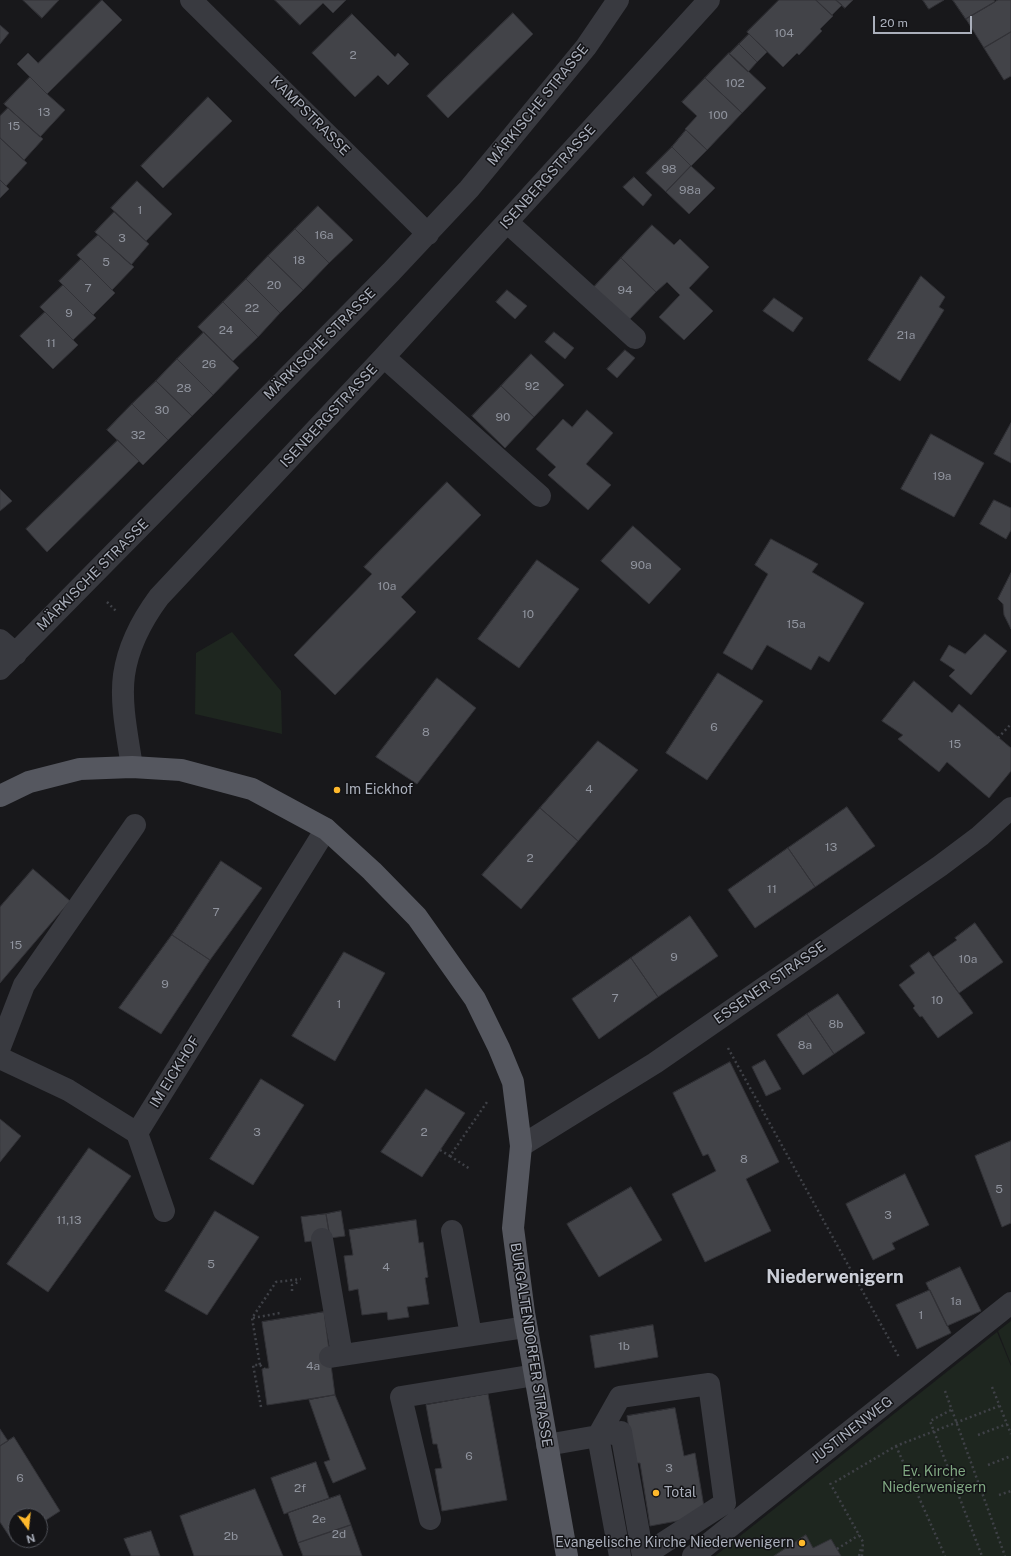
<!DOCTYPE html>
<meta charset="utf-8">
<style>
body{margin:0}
#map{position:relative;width:1011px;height:1556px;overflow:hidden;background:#18181b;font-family:"Public Sans",sans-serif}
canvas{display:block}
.north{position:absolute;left:8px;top:1508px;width:40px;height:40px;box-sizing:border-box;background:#131316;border:1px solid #4f5158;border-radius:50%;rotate:165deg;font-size:11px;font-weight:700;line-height:16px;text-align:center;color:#aaafbb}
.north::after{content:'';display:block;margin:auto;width:14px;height:18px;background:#ffb92c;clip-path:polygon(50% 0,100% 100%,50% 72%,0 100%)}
.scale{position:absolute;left:873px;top:16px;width:99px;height:18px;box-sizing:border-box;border:2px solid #aaafbb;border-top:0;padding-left:5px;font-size:12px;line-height:14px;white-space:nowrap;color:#aaafbb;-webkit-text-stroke:3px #131316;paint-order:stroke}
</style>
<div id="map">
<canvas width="1011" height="1556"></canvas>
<div class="north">N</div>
<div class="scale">20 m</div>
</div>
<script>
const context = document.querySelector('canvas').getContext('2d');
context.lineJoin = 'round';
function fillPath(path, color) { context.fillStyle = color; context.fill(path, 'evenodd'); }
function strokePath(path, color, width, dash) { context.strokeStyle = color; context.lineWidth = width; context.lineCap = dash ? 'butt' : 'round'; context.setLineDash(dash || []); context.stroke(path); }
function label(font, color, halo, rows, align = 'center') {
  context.font = font + ' "Public Sans",sans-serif'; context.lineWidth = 3; context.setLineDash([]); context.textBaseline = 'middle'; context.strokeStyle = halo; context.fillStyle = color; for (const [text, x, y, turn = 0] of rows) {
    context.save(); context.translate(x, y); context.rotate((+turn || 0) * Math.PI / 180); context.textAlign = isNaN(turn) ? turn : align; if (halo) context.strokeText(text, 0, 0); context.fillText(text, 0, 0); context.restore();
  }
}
fillPath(new Path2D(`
 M 232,632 L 281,691 L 282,734 L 195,714 L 196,653 Z
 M 1011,1321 L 1011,1364 L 998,1331 Z
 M 997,1332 L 1011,1366 L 1011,1556 L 715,1556 Z`), '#1e261f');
const building = new Path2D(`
 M 23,0 L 59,0 L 42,18 Z
 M 102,0 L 122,20 L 47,94 L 17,64 L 28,53 L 38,63 Z
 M 275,0 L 346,0 L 333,13 L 323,3 L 300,25 Z
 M 779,0 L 816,0 L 833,16 L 820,29 L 822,31 L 799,55 L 797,53 L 783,67 L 747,32 Z
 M 816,0 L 836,0 L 842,5 L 832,15 Z
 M 836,0 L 853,0 L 845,8 Z
 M 923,0 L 944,0 L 929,9 Z
 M 953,0 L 994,0 L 995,2 L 966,19 Z
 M 998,0 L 1011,0 L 1011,32 L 984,48 L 966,19 Z
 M 513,13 L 533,34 L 448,118 L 427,96 Z
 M 352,14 L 395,57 L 398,53 L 409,64 L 388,85 L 378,75 L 355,97 L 312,53 Z
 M 0,25 L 9,33 L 0,44 Z
 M 1011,32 L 1011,76 L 1004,80 L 984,48 Z
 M 749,34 L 767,52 L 757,62 L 739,44 Z
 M 739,44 L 757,62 L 748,72 L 729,54 Z
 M 729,53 L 766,88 L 742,113 L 705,78 Z
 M 30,77 L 47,94 L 65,110 L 40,137 L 4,104 Z
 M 705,78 L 742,113 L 707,150 L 685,129 L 697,116 L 682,102 Z
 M 208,97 L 232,121 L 163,188 L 141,166 Z
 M 8,108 L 43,139 L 24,160 L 0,138 L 0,116 Z
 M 686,130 L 707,150 L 691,166 L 672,147 Z
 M 0,138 L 27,163 L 6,186 L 0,180 Z
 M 672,147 L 691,166 L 666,192 L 646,173 Z
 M 691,166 L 715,188 L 689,214 L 666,192 Z
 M 634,177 L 652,195 L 643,206 L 623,187 Z
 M 0,180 L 9,189 L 0,198 Z
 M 137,181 L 172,214 L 146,241 L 111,208 Z
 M 318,206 L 353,240 L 329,263 L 295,229 Z
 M 114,212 L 149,244 L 131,265 L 95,232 Z
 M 652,225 L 674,245 L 680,239 L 709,267 L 689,288 L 713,311 L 684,340 L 659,317 L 680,295 L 667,282 L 656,292 L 621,258 Z
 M 295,229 L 329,263 L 303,290 L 268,256 Z
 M 98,235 L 134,267 L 112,290 L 77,255 Z
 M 268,256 L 303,290 L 280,313 L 246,279 Z
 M 621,258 L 656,292 L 628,321 L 593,288 Z
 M 81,259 L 115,293 L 93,315 L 59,281 Z
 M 921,276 L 945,297 L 939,307 L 944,310 L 900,381 L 868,360 Z
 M 246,279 L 280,313 L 258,337 L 223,302 Z
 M 63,285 L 96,318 L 73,340 L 40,307 Z
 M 507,290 L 527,306 L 515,319 L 496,302 Z
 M 774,298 L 803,318 L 793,332 L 763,311 Z
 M 223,302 L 258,337 L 233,361 L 198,327 Z
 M 45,312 L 78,345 L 53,369 L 20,336 Z
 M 204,332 L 239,368 L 213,395 L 177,359 Z
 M 554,332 L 574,348 L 565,359 L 545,342 Z
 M 625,350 L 635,358 L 617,378 L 607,369 Z
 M 531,354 L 564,385 L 534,417 L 501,386 Z
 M 177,359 L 213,395 L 192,416 L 156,381 Z
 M 156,381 L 192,416 L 168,440 L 132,404 Z
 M 501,386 L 534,417 L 505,448 L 472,416 Z
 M 132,404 L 168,440 L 143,465 L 107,430 Z
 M 587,410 L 613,433 L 586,464 L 611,485 L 588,510 L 548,475 L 556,467 L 536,449 L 563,419 L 572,427 Z
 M 1011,423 L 1011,463 L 994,454 Z
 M 931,434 L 984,463 L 954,517 L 901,489 Z
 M 118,440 L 139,461 L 47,552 L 26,529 Z
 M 447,482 L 481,515 L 401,597 L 416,612 L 335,695 L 294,655 L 372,574 L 364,567 Z
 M 0,489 L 12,501 L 0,511 Z
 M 994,500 L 1011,508 L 1011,530 L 1006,539 L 980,524 Z
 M 633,526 L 681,569 L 649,604 L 601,561 Z
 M 771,539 L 818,564 L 812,572 L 864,603 L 829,662 L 819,656 L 811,670 L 767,645 L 752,670 L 723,653 L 768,574 L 755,565 Z
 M 537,560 L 579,589 L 519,668 L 478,639 Z
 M 1011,573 L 1011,629 L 1004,615 L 1003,604 L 998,599 Z
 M 985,634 L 1007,651 L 971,695 L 949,676 L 955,670 L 940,660 L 949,645 L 965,654 Z
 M 718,673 L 763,701 L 707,780 L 666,753 Z
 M 437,678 L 476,708 L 417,784 L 376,757 Z
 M 914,681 L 952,713 L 959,704 L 1011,748 L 1011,771 L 989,798 L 947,762 L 939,772 L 898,739 L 903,735 L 882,721 Z
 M 598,741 L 638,770 L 578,841 L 540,808 Z
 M 847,807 L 875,846 L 815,887 L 788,848 Z
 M 540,808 L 578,841 L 521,909 L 482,875 Z
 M 788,848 L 815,887 L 755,928 L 728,890 Z
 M 221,861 L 262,888 L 210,960 L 172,935 Z
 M 33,869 L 70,901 L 0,983 L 0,907 Z
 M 690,916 L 718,956 L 658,997 L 631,958 Z
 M 975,923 L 1003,962 L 959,993 L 933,957 L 957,940 L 955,938 Z
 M 172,935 L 210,960 L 161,1034 L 119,1008 Z
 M 344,952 L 385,973 L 335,1061 L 292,1036 Z
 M 929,952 L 973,1013 L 938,1038 L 922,1016 L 920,1017 L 913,1008 L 915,1006 L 899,985 L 915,973 L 910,966 Z
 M 631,958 L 658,997 L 599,1039 L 572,999 Z
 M 838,994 L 865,1033 L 834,1054 L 807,1014 Z
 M 807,1014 L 834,1054 L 803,1075 L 777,1035 Z
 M 765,1060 L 781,1089 L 766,1096 L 752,1067 Z
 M 730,1062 L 779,1162 L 746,1179 L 771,1231 L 705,1262 L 672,1194 L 716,1171 L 708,1154 L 703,1156 L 673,1093 Z
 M 261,1079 L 304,1105 L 253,1185 L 210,1159 Z
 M 426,1089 L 465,1113 L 422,1177 L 381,1152 Z
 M 0,1119 L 21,1136 L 0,1162 Z
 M 1011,1141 L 1011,1223 L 1002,1227 L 975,1156 Z
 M 89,1148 L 131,1176 L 48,1292 L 7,1264 Z
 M 905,1174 L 929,1225 L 892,1243 L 895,1249 L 873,1260 L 846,1204 Z
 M 631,1187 L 662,1240 L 599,1277 L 567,1224 Z
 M 215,1211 L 259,1237 L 207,1315 L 165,1291 Z
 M 341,1211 L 345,1236 L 330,1238 L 326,1214 Z
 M 326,1214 L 330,1238 L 305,1242 L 301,1217 Z
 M 416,1220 L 419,1243 L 423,1242 L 428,1277 L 425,1278 L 429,1304 L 407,1307 L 409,1317 L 388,1320 L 387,1312 L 362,1315 L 358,1289 L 349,1291 L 344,1256 L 353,1255 L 349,1230 Z
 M 960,1267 L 981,1311 L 947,1326 L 926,1283 Z
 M 930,1290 L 951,1333 L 917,1349 L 896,1305 Z
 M 324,1312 L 335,1395 L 267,1405 L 262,1369 L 269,1368 L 262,1322 Z
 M 653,1325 L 658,1357 L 595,1368 L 590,1336 Z
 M 488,1394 L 507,1500 L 442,1511 L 435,1469 L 442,1468 L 437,1444 L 433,1444 L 426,1405 Z
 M 335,1395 L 366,1469 L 333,1483 L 324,1462 L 330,1460 L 309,1400 Z
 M 675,1408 L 684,1456 L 695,1453 L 704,1507 L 688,1519 L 650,1526 L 640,1463 L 634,1463 L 627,1416 Z
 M 0,1429 L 8,1441 L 0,1446 Z
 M 14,1437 L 60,1511 L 40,1524 L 40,1516 L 16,1516 L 16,1540 L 13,1542 L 0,1522 L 0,1446 Z
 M 316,1462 L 329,1498 L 284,1514 L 271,1478 Z
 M 255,1489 L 283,1556 L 194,1556 L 180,1516 Z
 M 340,1495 L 351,1525 L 298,1543 L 288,1513 Z
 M 351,1525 L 362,1556 L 303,1556 L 298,1543 Z
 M 151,1531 L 160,1556 L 131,1556 L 124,1539 Z
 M 806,1535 L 813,1548 L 831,1539 L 841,1556 L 774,1556 Z`);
fillPath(building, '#424348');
strokePath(building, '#323237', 1);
strokePath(new Path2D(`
 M 107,602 L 116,611
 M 998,738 L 1011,724
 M 728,1048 L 899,1357
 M 440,1150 L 450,1156 L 487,1102
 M 450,1156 L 470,1169
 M 292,1291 L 292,1285 L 300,1281
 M 253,1318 L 280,1313
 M 260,1365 L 265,1369
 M 992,1387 L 1011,1434
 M 945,1391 L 1005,1556
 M 261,1407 L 253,1365 L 260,1365 L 252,1318 L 276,1282 L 301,1279
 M 951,1410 L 930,1421 L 982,1556
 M 978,1435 L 1007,1424
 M 896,1446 L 945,1556
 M 988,1465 L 1011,1456
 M 835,1482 L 896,1446 L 999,1406
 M 830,1483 L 863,1542 L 862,1556
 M 999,1495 L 1011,1491
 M 837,1549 L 859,1535
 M 859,1556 L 861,1548`), '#3f4147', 2.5, [2, 3]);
strokePath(new Path2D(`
 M 191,0 L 428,234
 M 507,222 L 635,338
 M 384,357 L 540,496
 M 0,640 L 16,654
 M 0,669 L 391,272 L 469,189 L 586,47 L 618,0
 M 132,767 C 128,739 120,704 124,675 C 128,647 142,620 159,597 L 384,357 L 709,0
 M 0,1047 L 24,985 L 135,825
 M 0,1058 L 68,1090 L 137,1133 L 326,829
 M 137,1133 L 164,1211
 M 521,1146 L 655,1063 L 940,866 L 980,836 L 1011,808
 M 452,1231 L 471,1335
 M 322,1239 L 342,1355
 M 330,1357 L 526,1327
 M 598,1436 L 620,1397 L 709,1384 L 725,1503 L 643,1556
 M 598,1436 L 621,1432 L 643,1556
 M 547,1445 L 598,1436 L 620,1556
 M 430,1519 L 401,1397 L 535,1375
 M 693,1556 L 1011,1303`), '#393a40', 22);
strokePath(new Path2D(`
 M 0,796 L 29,782 L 80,769 L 132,767 L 181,770 L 252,789 L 326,829 L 372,871 L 417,917 L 475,999 L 499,1048 L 513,1082 L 521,1146 L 513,1228 L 524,1313 L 567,1556`), '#55575f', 22);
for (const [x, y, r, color] of [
 [337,790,4,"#ffb92c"],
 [656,1493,4,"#ffb92c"],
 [802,1543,4,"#ffb92c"]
]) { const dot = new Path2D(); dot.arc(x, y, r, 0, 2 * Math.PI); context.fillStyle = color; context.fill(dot); strokePath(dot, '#131316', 1.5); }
label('12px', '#90949e', null, [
 ["104",784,33],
 ["2",353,55],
 ["102",735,83],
 ["13",44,112],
 ["100",718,115],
 ["15",14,126],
 ["98",669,169],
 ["98a",690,190],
 ["1",140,210],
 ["16a",324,235],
 ["3",122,238],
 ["18",299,260],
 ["5",106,262],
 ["20",274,285],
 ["7",88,288],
 ["94",625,290],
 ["22",252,308],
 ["9",69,313],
 ["24",226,330],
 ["21a",906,335],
 ["11",51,343],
 ["26",209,364],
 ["92",532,386],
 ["28",184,388],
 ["30",162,410],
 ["90",503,417],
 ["32",138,435],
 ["19a",942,476],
 ["90a",641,565],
 ["10a",387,586],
 ["10",528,614],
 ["15a",796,624],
 ["6",714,727],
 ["8",426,732],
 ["15",955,744],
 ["4",589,789],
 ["13",831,847],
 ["2",530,858],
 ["11",772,889],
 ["7",216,912],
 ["15",16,945],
 ["9",674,957],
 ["10a",968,959],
 ["9",165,984],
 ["7",615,998],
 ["10",937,1000],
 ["1",339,1004],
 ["8b",836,1024],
 ["8a",805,1045],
 ["3",257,1132],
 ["2",424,1132],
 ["8",744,1159],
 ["5",999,1189],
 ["3",888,1215],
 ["11,13",69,1220],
 ["5",211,1264],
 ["4",386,1267],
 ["1a",956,1301],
 ["1",921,1315],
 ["1b",624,1346],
 ["4a",313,1366],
 ["6",469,1456],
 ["3",669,1468],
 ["6",20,1478],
 ["2f",300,1488],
 ["2e",319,1519],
 ["2d",339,1534],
 ["2b",231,1536]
]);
label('14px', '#aaafbb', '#131316', [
 ["MÄRKISCHE STRASSE",538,105,-51],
 ["KAMPSTRASSE",310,116,45],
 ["ISENBERGSTRASSE",548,177,-48],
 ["MÄRKISCHE STRASSE",320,344,-45],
 ["ISENBERGSTRASSE",329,416,-47],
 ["MÄRKISCHE STRASSE",93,575,-45],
 ["ESSENER STRASSE",770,983,-35],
 ["IM EICKHOF",175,1072,-58],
 ["BURGALTENDORFER STRASSE",531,1345,81],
 ["JUSTINENWEG",852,1430,-38]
]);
label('14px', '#aaafbb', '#131316', [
 ["Im Eickhof",345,790],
 ["Total",664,1493],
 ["Evangelische Kirche Niederwenigern",794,1543,"right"]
], 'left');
label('14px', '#80a882', '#131316', [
 ["Ev. Kirche",934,1472],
 ["Niederwenigern",934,1488]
]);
label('bold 18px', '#cbced7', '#131316', [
 ["Niederwenigern",835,1277]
]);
</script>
